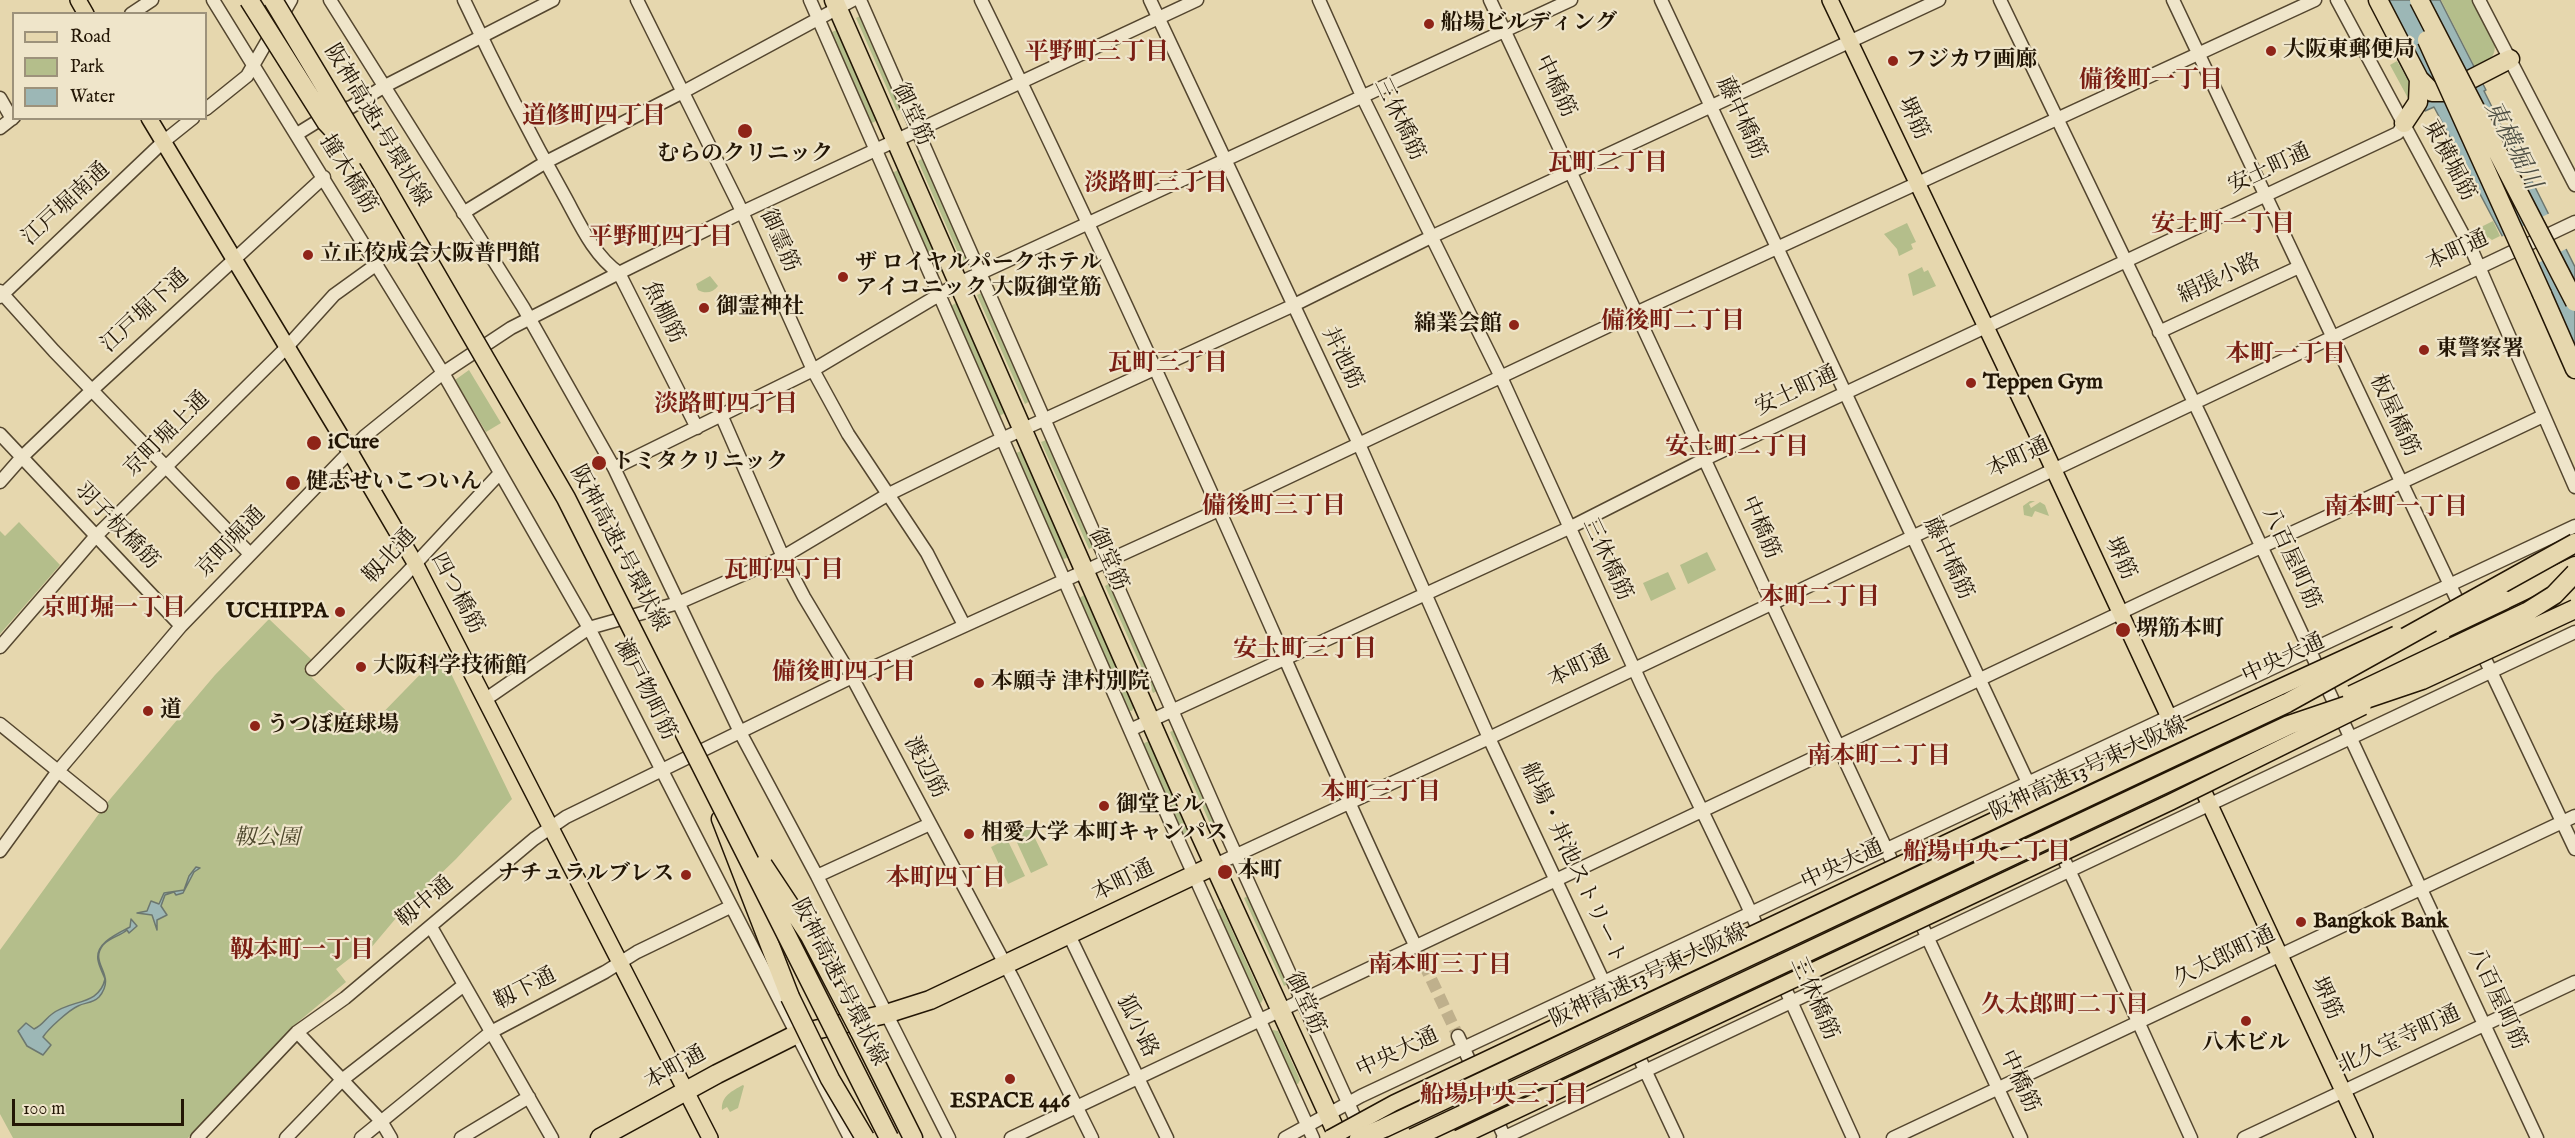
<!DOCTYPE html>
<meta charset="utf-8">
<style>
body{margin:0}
#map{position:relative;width:2575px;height:1138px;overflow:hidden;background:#e6d7ae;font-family:"IM FELL English",serif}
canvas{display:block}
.legend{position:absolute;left:12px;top:12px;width:195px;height:108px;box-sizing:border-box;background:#efe5ca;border:2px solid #9d927b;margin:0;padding:8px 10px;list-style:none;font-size:18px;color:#231605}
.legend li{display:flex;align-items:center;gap:12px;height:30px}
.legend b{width:30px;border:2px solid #9d927b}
.scale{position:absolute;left:12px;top:1099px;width:172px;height:27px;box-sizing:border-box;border:3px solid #231605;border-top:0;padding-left:8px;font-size:18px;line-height:21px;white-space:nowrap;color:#231605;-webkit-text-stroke:4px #efe5ca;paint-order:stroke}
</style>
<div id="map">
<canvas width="2575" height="1138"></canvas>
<ul class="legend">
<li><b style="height:8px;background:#e6d7ae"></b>Road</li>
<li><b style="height:16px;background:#b4be8b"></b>Park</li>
<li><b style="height:16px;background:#9cb7b6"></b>Water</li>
</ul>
<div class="scale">100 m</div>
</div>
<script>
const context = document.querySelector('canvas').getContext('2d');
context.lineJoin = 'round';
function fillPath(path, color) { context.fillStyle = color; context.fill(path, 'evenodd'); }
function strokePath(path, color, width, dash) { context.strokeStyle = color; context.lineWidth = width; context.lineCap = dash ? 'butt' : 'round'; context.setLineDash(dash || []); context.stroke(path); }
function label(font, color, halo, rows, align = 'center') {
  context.font = font + ' "IM FELL English","Noto Serif JP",serif'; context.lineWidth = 4.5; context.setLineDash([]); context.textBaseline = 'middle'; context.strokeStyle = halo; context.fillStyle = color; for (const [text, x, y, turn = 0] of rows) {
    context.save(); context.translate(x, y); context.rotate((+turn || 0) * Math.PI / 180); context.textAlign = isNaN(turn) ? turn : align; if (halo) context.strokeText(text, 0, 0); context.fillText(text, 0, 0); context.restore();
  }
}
fillPath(new Path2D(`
 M 2441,0 L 2473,0 L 2494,41 C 2498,57 2487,62 2476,69 Z
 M 862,15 L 903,108 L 897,111 L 856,18 Z
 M 837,30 L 876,121 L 870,124 L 829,33 Z
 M 2397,61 L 2413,89 L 2409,100 L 2390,65 Z
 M 925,157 L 969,258 L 962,262 L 918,161 Z
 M 898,170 L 942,271 L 935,275 L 890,174 Z
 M 2493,221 L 2500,236 L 2492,240 L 2488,237 L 2487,241 L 2482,242 L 2479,235 L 2475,237 L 2474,242 L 2469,233 Z
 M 1907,223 L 1916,242 L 1911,244 L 1913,249 L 1899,256 L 1897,249 L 1884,234 Z
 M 1922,267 L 1924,272 L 1928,270 L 1936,286 L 1913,296 L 1908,274 Z
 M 710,276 L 718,286 C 713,293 705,294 698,290 L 696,284 Z
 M 984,292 L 1032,400 L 1025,404 L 977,295 Z
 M 956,303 L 1005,413 L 997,417 L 949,307 Z
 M 469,370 L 501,423 L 486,432 L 455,380 Z
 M 1049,439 L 1097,545 L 1089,549 L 1041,442 Z
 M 1021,451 L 1069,557 L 1061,560 L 1014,454 Z
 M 2030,501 L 2035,501 L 2029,504 L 2031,508 L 2040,502 L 2045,505 L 2049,516 L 2035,511 L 2032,517 L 2024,515 L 2023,506 Z
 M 19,522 L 60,565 L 0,634 L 0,531 L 5,536 Z
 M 1707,552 L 1716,570 L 1688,584 L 1680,565 Z
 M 1668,572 L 1676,589 L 1651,601 L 1643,583 Z
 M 1112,582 L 1159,690 L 1153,693 L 1105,586 Z
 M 1084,595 L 1134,707 L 1132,711 L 1127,710 L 1078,599 Z
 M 269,619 L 313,661 L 304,670 L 366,730 L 441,653 L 512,799 L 456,859 L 402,911 L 370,949 L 367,945 L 336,969 L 346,982 L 292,1027 L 188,1138 L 13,1138 L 0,1114 L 0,950 L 106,804 L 215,675 Z
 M 1176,729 L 1217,823 L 1211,826 L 1170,732 Z
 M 1149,741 L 1189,835 L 1183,838 L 1142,744 Z
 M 1030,828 L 1048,865 L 1031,873 L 1014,836 Z
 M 1007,839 L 1025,876 L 1008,884 L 991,847 Z
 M 1250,895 L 1290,983 L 1284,986 L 1244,898 Z
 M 1222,908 L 1263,999 L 1261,1003 L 1257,1002 L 1215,911 Z
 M 1273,1030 L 1278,1031 L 1300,1080 L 1298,1084 L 1294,1083 L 1271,1034 Z
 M 743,1085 L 744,1086 L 738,1108 L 730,1112 L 727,1107 L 722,1110 C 721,1096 732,1091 743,1085 Z`), '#b4be8b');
const water = new Path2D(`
 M 2369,0 L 2440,0 L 2486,90 L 2484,91 L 2506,135 L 2509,134 L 2516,151 L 2510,154 L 2525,184 L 2532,181 L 2575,267 L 2575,352 L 2535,298 L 2434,107 L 2425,111 L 2398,60 L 2398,56 Z
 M 196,867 L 200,868 L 194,872 L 183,893 L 176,895 L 174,892 L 165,895 L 161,906 L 167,915 L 157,920 L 157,930 L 152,915 L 137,913 L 147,911 L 151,901 L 159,904 L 164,893 L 184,890 L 189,876 Z
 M 131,919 L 137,926 L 129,933 L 127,930 C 120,936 109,938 103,945 C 88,964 118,974 99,997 C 92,1004 85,1002 78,1006 C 69,1010 48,1029 43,1037 L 51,1045 L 43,1055 L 27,1046 L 18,1031 L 26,1023 L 34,1029 C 43,1025 45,1019 52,1014 C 71,999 99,1006 105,979 C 103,973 99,967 98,960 C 95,943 117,934 130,927 Z`);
fillPath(water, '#9cb7b6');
strokePath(water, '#6c776f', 1.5);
fillPath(new Path2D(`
 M 2550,213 L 2568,248 L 2518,273 L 2499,238 Z`), '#e6d7ae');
strokePath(new Path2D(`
 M 1416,947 L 1458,1036`), '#bfb08c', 12, [12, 6]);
const minor = new Path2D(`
 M 213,0 L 443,373 L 589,628 L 850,1138
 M 330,0 L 523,307 L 614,468 L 740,732 L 817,876 L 949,1138
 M 464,0 C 495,66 528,131 564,195 C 579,222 593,255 619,273 L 697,428
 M 637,0 L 738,203 L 813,370 L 848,434 L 927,553 L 964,625
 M 810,0 L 1180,844 L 1313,1138
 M 860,0 L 1222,824 L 1360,1129
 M 981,0 C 1064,169 1143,340 1220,512 C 1285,657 1347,803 1416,947
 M 1150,0 L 1359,444 L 1489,738 L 1677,1138
 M 1319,0 L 1363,98 L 1501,377 L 1642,686 L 1745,900 L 1853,1138
 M 1490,0 C 1668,379 1844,759 2021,1138
 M 1661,0 L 2076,885 L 2191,1138
 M 2000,0 L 2201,417 L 2537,1138
 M 2173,0 L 2575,849
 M 2337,0 L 2473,253 L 2575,487
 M 2479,0 L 2575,185
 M 131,14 L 152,0
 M 0,98 L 12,119
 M 206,109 L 247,76 L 291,0
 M 0,128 L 14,117
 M 297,134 L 331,113 L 351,107 L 385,86 L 553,0
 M 463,213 L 546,162 L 683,92 L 853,0
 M 0,291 L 54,351 L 250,554
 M 0,297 L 163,142 L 193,118
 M 2159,332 L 2299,267
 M 722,417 L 783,557 L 804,597 L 852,677 L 1013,979 L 1092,1138
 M 0,434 L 181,626
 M 614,468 L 813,370 L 959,283 L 1571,0
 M 0,482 L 22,457 L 91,391 L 324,177
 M 0,647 L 95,537 L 287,347 L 334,295 L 377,264
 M 312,669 L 404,576 L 500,473
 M 486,699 L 589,628 L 678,603 L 783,557 L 887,495 L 993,443 L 1292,306 L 1433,236 L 1939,0
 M 0,724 L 101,806
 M 1130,730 L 1569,528 L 1705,459 L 2398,133 L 2404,123
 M 0,851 L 58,771 L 181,626 L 365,436 L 443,373 L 511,328 L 619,273 L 734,216 L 1197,0
 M 1215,865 L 1489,738 L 2575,222
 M 817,876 L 930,824
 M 431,927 L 552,1138
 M 1069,935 L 1167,1138
 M 297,1032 L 381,1121 L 391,1138
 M 1458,1036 L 1505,1138
 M 197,1138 L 297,1032 L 345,998 L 534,839 L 566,817 L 852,677 L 1219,510 L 1638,312 L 2315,0
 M 286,1138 L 342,1080 L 464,985
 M 361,1138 L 491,1032 L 605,972 L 637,952 L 730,907
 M 461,1138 L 529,1097
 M 1011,1138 C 1374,964 1739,794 2103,621 C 2249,551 2397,486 2543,416
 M 1285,1138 L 1361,1096 L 2575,526
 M 1503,1138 L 2575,632
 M 1893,1138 L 2575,816
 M 2244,1138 L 2575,982`);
const major = new Path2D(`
 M 78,0 L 86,14
 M 1830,0 L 2038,436 L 2365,1138
 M 149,118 L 339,433 L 415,563 L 710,1138`);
const highway = new Path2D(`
 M 834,0 L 1200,834 L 1339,1138
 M 2378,0 L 2419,79 L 2432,92 L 2446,92 L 2510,59
 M 2404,123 L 2418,102 L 2419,79
 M 2542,294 L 2575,369
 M 2504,600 L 2575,566
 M 721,819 L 790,997
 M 859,1030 L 913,1138
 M 600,1138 L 717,1074 L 797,1034 L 886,1014 L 930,1000 L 1215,865`);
strokePath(minor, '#54462f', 15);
strokePath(major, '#231605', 18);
strokePath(highway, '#231605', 21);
strokePath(minor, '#efe5ca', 12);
strokePath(major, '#e6d7ae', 15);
strokePath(highway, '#e6d7ae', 18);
const majorBridge = new Path2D(`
 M 1330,1138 L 1394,1103 L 2147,748 L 2396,634
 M 1458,1138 L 2171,802 L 2363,707`);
const highwayBridge = new Path2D(`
 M 249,0 L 326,122 L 357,155
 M 273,0 L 383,183 L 566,498 L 889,1138
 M 2419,0 L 2575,302
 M 2427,40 L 2542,294
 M 2445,628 L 2504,600
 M 2352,695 L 2527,612 L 2554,595 L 2575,573
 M 763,865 L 810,936 L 859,1030
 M 790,997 L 830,1079 L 865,1138
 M 1359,1138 L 1384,1128 L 2287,703 L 2575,543
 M 1413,1138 L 2289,725 L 2422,680 L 2575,609`);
strokePath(majorBridge, '#231605', 18, []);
strokePath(highwayBridge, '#231605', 21, []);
strokePath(majorBridge, '#e6d7ae', 15);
strokePath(highwayBridge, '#e6d7ae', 18);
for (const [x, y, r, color] of [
 [1429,24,6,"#8f2418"],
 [2271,51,6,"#8f2418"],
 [1893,61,6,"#8f2418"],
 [745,131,8,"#8f2418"],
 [308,255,6,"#8f2418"],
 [843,277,6,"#8f2418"],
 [704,308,6,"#8f2418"],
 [1514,325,6,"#8f2418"],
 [2424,350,6,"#8f2418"],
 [1971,383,6,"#8f2418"],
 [314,443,8,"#8f2418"],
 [599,463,8,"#8f2418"],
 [293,483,8,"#8f2418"],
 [340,612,6,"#8f2418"],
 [2123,630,8,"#8f2418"],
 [361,667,6,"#8f2418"],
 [979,683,6,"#8f2418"],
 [148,711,6,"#8f2418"],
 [255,726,6,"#8f2418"],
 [1104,806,6,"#8f2418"],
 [969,834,6,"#8f2418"],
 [1225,872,8,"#8f2418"],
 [686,875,6,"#8f2418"],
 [2301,922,6,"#8f2418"],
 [2246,1021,6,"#8f2418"],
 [1010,1079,6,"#8f2418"]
]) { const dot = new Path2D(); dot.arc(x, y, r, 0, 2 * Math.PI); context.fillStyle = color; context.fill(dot); strokePath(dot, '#efe5ca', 2); }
label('bold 22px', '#231605', '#efe5ca', [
 ["船場ビルディング",1441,24],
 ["大阪東郵便局",2283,51],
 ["フジカワ画廊",1905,61],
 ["むらのクリニック",745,155,"center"],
 ["立正佼成会大阪普門館",320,255],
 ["ザ ロイヤルパークホテル",855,264],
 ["アイコニック 大阪御堂筋",855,289],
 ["御霊神社",716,308],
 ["綿業会館",1502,325,"right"],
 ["東警察署",2436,350],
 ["Teppen Gym",1983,383],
 ["iCure",328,443],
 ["トミタクリニック",612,463],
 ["健志せいこついん",306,483],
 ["UCHIPPA",328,612,"right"],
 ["堺筋本町",2136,630],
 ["大阪科学技術館",373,667],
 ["本願寺 津村別院",991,683],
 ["道",160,711],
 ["うつぼ庭球場",267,726],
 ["御堂ビル",1116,806],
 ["相愛大学 本町キャンパス",981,834],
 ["本町",1238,872],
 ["ナチュラルブレス",674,875,"right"],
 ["Bangkok Bank",2313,922],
 ["八木ビル",2246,1044,"center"],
 ["ESPACE 446",1010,1102,"center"]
], 'left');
label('22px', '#231605', '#efe5ca', [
 ["中橋筋",1554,87,64],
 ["御堂筋",911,115,65],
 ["藤中橋筋",1740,119,65],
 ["堺筋",1912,119,64],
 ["三休橋筋",1398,120,64],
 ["阪神高速1号環状線",376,126,59],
 ["東横堀筋",2448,161,62],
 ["安土町通",2270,170,-25],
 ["撞木橋筋",347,175,58],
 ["江戸堀南通",67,205,-43],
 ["御霊筋",778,241,66],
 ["本町通",2458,252,-25],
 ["絹張小路",2220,280,-25],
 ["江戸堀下通",146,312,-43],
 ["魚棚筋",662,313,63],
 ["丼池筋",1341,359,64],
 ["安土町通",1797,392,-25],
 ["板屋橋筋",2393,416,65],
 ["京町堀上通",168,435,-45],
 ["本町通",2019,459,-25],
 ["羽子板橋筋",116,527,46],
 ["中橋筋",1759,528,66],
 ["京町堀通",232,543,-46],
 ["阪神高速1号環状線",618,549,62],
 ["靱北通",391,557,-47],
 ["藤中橋筋",1947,559,65],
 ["堺筋",2119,559,65],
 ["八百屋町筋",2290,559,65],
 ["御堂筋",1107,560,66],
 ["三休橋筋",1606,560,65],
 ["四つ橋筋",456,594,62],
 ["中央大通",2284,660,-25],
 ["本町通",1580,668,-26],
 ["瀬戸物町筋",644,690,63],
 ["渡辺筋",924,768,62],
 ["阪神高速13号東大阪線",2089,770,-25],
 ["船場・丼池ストリート",1572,864,65],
 ["中央大通",1843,866,-25],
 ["本町通",1124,882,-26],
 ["靱中通",426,903,-40],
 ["久太郎町通",2225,958,-26],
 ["阪神高速13号東大阪線",1649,977,-25],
 ["阪神高速1号環状線",838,983,63],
 ["靱下通",526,990,-27],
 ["三休橋筋",1813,999,66],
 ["堺筋",2325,999,65],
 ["八百屋町筋",2496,999,65],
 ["御堂筋",1304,1004,65],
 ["狐小路",1136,1027,64],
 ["北久宝寺町通",2400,1041,-25],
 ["中央大通",1398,1054,-25],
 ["本町通",676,1069,-29],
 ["中橋筋",2018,1082,65]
]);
label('italic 22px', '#4e482d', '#efe5ca', [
 ["靱公園",267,839]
]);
label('bold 24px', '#7a1f14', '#efe5ca', [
 ["平野町三丁目",1097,54],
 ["備後町一丁目",2151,82],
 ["道修町四丁目",594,118],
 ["瓦町二丁目",1608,165],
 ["淡路町三丁目",1156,185],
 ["安土町一丁目",2223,226],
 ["平野町四丁目",661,239],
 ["備後町二丁目",1673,323],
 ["本町一丁目",2286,356],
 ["瓦町三丁目",1168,365],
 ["淡路町四丁目",726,406],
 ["安土町二丁目",1737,449],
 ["備後町三丁目",1274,508],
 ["南本町一丁目",2396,509],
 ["瓦町四丁目",784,572],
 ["本町二丁目",1820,599],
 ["京町堀一丁目",114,610],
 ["安土町三丁目",1305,651],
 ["備後町四丁目",844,674],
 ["南本町二丁目",1879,758],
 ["本町三丁目",1381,794],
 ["船場中央二丁目",1987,854],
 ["本町四丁目",946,880],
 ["靱本町一丁目",302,952],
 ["南本町三丁目",1440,967],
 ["久太郎町二丁目",2065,1007],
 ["船場中央三丁目",1504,1097]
]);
label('italic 24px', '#4d4e43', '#efe5ca', [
 ["東横堀川",2511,146,63]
]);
</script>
